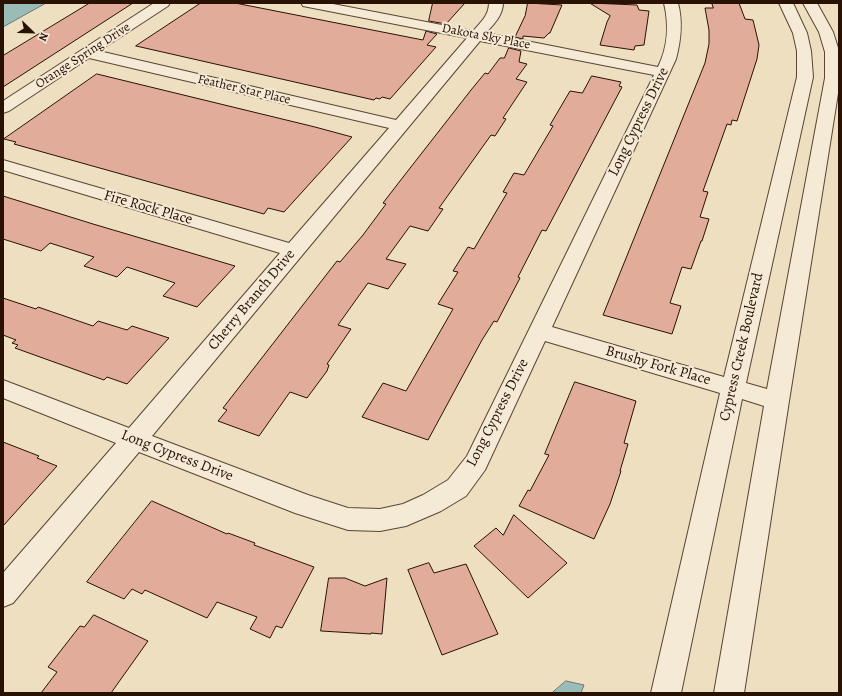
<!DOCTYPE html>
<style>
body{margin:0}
#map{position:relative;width:842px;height:696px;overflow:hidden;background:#eedfc0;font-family:Alegreya,serif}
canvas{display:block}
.frame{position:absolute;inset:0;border:4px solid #291104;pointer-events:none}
.north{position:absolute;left:12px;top:12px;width:40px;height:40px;-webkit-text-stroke:3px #f4ead6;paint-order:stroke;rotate:113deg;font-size:11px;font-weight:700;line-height:16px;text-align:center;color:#291104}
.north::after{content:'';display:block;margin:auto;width:14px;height:18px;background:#291104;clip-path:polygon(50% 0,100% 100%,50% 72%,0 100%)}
</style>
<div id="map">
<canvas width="842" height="696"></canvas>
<div class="frame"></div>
<div class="north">N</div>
</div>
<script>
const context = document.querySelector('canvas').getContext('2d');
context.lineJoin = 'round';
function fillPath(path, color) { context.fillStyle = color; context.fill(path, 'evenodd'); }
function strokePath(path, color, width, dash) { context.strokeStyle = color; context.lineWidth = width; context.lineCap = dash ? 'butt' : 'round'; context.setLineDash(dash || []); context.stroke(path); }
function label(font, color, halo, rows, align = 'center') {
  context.font = font + ' Alegreya,serif'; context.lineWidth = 4; context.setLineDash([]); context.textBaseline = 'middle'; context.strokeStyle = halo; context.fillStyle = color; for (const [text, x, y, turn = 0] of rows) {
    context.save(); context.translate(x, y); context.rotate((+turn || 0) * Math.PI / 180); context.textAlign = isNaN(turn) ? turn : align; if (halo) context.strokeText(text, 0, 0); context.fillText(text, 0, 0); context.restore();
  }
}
const water = new Path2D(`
 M 3,3 L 46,3 L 3,27 Z
 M 566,681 L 584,685 L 581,693 L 552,693 Z`);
fillPath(water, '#9abcb8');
strokePath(water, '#6d7870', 1);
const building = new Path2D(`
 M 90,3 L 133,3 L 3,87 L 3,56 Z
 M 201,3 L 235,3 L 423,40 L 426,31 L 437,34 L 427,45 L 436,47 L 390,99 L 382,97 L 380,99 L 376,98 L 374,100 L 136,46 Z
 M 433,3 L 465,3 L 446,24 L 429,21 Z
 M 528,3 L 562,5 L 550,33 L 549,33 L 544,38 L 523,36 L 523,39 L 515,37 L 525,16 Z
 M 590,3 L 637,5 L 639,10 L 649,11 L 644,45 L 635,46 L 634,50 L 600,45 L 607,22 L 610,16 Z
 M 712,3 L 739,3 L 745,19 L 753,20 L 759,45 L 757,59 L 737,121 L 732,120 L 731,125 L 727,124 L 703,191 L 708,192 L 700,217 L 709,219 L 702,241 L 701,241 L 691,269 L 682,267 L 670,303 L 681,306 L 672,334 L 603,315 L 705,63 L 709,44 L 709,30 L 705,8 L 713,8 Z
 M 509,48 L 521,51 L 519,62 L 527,64 L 516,79 L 527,82 L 503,118 L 506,119 L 495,136 L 491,135 L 439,208 L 443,209 L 428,231 L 410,226 L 386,259 L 406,264 L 388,289 L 368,283 L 338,325 L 351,329 L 327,364 L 329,365 L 327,371 L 307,398 L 290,392 L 259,436 L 218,421 L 227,410 L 223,408 L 337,261 L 340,262 L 363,235 L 386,204 L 383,203 L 400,181 L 471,90 L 485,73 L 488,74 L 500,58 L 504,58 Z
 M 97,74 L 315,127 L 352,137 L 284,212 L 268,208 L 264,214 L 14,144 L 16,142 L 4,139 Z
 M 592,76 L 621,82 L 619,86 L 622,87 L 546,231 L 542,230 L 518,277 L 520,278 L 497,322 L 494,321 L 482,340 L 428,440 L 362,417 L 383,383 L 406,391 L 453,309 L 438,304 L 458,272 L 453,271 L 468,247 L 474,249 L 507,193 L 503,192 L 514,173 L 524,175 L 553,126 L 550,125 L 570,91 L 582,93 Z
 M 3,196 L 93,224 L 235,266 L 197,307 L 163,296 L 175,283 L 127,267 L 117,277 L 84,266 L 94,257 L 50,243 L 41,251 L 3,239 Z
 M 3,298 L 36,309 L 38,307 L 93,326 L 98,321 L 127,330 L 132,326 L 169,338 L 127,384 L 107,377 L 104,380 L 15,348 L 18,345 L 12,343 L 16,340 L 3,335 Z
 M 575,382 L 636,401 L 624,443 L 628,444 L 620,471 L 621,471 L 610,504 L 594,539 L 519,506 L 528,490 L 530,491 L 549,455 L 545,454 Z
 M 3,442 L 39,456 L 37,458 L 57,466 L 3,526 Z
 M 152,501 L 227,534 L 228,533 L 255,543 L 254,545 L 314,567 L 282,628 L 276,626 L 270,638 L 250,629 L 257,617 L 217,602 L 207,618 L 145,590 L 142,594 L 132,589 L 124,599 L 87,582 Z
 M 514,515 L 567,563 L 528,598 L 474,546 L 496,528 L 503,535 Z
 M 429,563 L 434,573 L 466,564 L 498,634 L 442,655 L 408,570 Z
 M 329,578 L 345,578 L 365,586 L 387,578 L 382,634 L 371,633 L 371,634 L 321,631 Z
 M 94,615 L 148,641 L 111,693 L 41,693 L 57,672 L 48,667 L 80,626 L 84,627 Z`);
fillPath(building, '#e2ac9b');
strokePath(building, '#291104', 1);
const street = new Path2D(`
 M 154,3 L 170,3 L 168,6 L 99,51 L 396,120 L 467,38 L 308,7 L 303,6 L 301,3 L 328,3 L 473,31 C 481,22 489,15 489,3 L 503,3 C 503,15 494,24 486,33 L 658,67 C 668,47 669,24 664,3 L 678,3 C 683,22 681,40 676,59 L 552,327 L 724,377 L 797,77 L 797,51 L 793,33 L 779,3 L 793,3 L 807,33 L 811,51 L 813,77 L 746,383 L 767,389 L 825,78 L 825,52 L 819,32 L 803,3 L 817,3 L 833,32 L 839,51 L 839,87 L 789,401 L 744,693 L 714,693 L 764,406 L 742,399 L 681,693 L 651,693 L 720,393 L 545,341 L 485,470 L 466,496 L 441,511 L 406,526 L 380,531 L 348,530 L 295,513 L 139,452 L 13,603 L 3,607 L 3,573 L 116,443 L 3,398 L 3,380 L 129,428 L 280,253 L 3,170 L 3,160 L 289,243 L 389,128 L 89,58 L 9,111 L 3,113 L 3,101 ZM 480,41 L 654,75 L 467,456 L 448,480 L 423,495 L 403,504 L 380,509 L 348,508 L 308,495 L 152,436 Z`);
strokePath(street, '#5a4433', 2);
fillPath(street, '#f4ead6');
label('13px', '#291104', '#f4ead6', [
 ["Dakota Sky Place",486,37,11],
 ["Orange Spring Drive",83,56,-33],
 ["Feather Star Place",244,90,13]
]);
label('15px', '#291104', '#f4ead6', [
 ["Long Cypress Drive",639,122,-64],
 ["Fire Rock Place",148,208,16],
 ["Cherry Branch Drive",252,300,-50],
 ["Cypress Creek Boulevard",742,347,-77],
 ["Brushy Fork Place",658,366,16],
 ["Long Cypress Drive",498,413,-63],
 ["Long Cypress Drive",177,456,21]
]);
</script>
